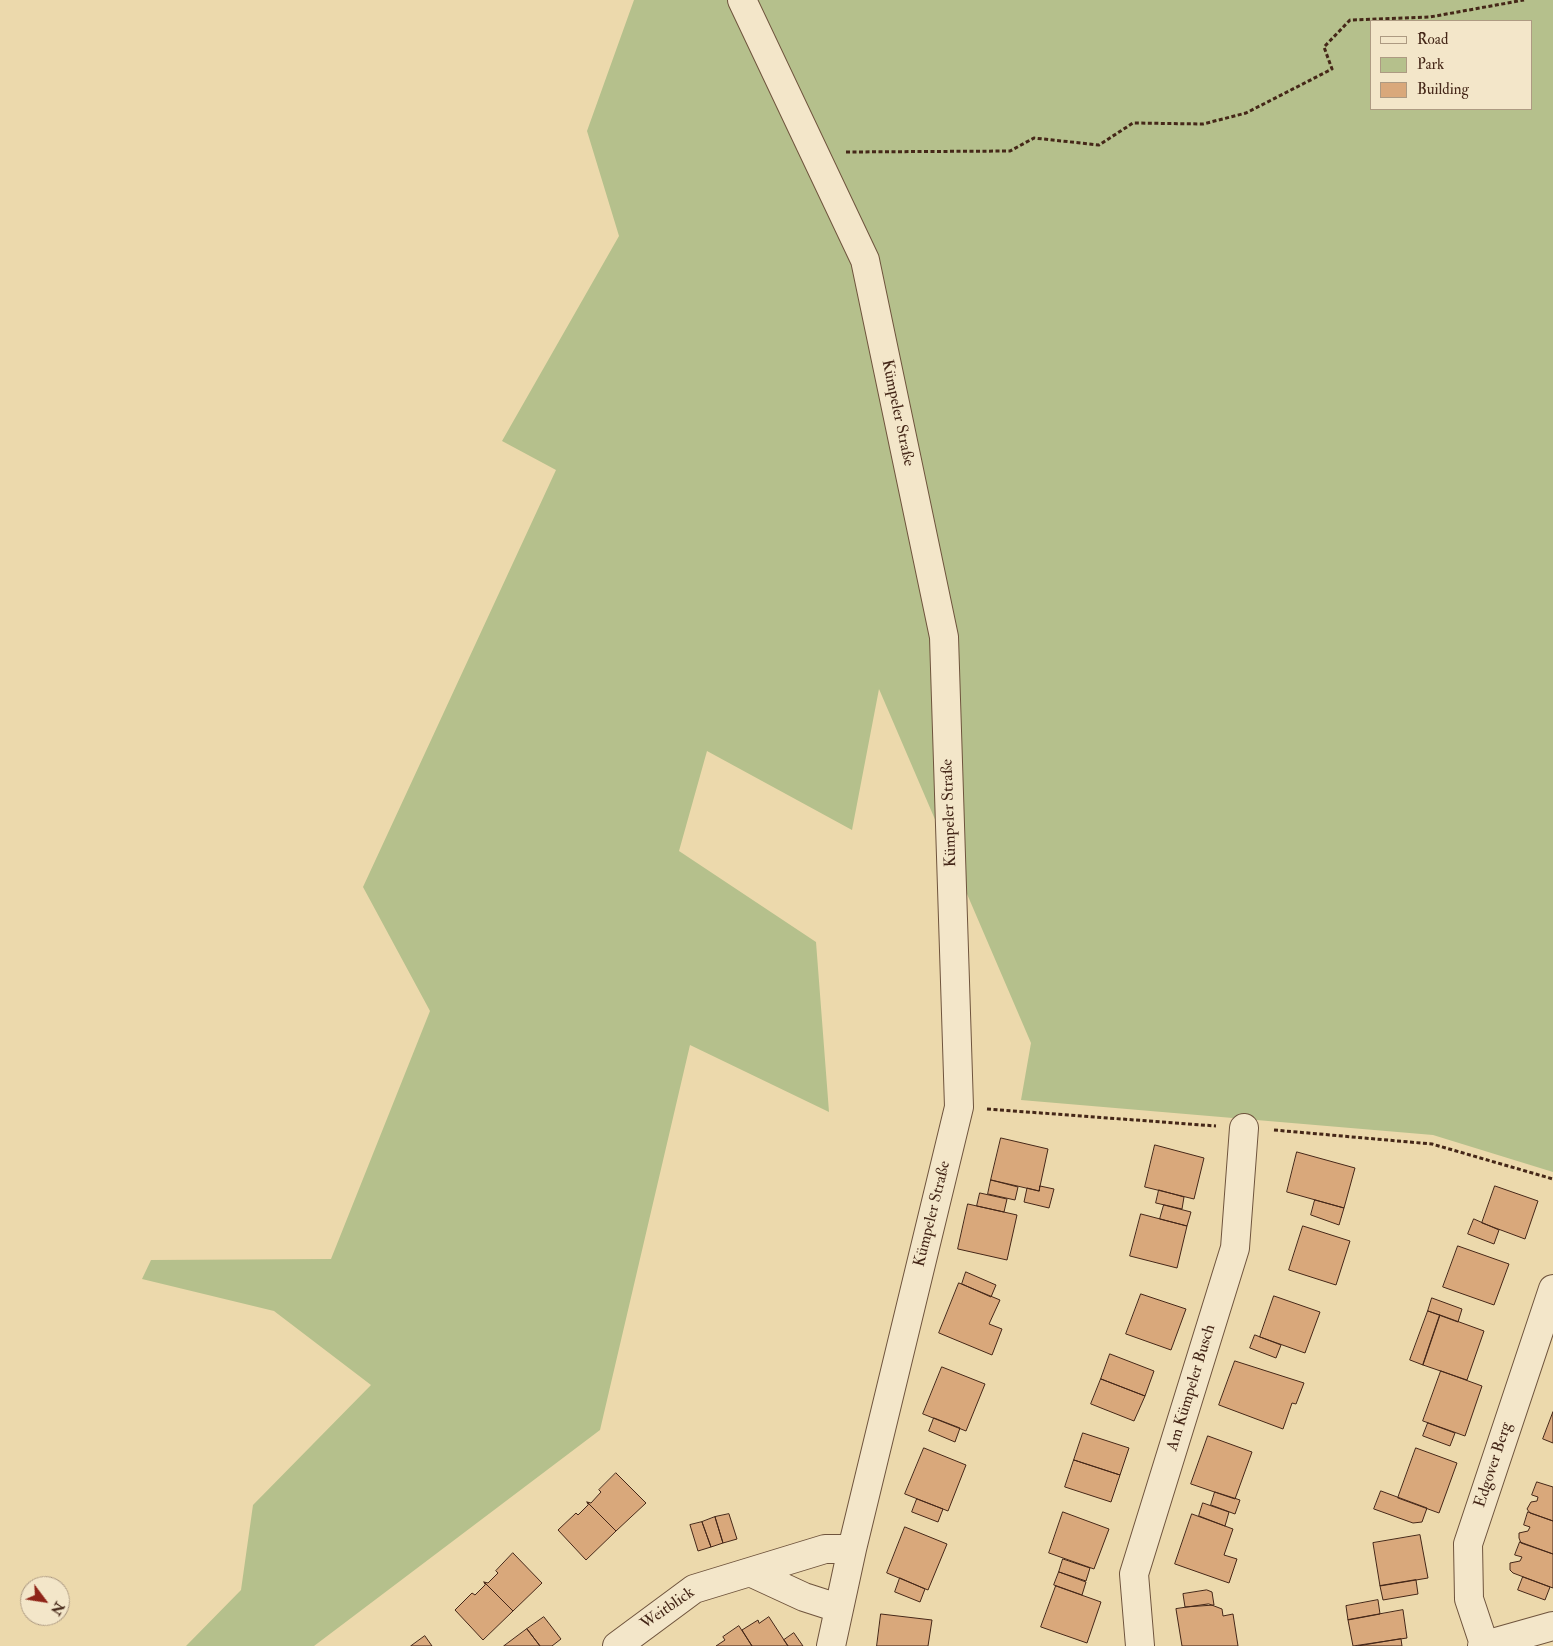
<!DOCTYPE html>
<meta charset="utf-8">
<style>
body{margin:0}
#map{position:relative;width:1553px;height:1646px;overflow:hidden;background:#ecd9ac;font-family:"IM FELL Double Pica",serif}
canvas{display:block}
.legend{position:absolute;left:1370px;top:20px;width:162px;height:90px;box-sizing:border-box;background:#f3e6c9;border:1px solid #ad9a82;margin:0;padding:6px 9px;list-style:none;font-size:15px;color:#452718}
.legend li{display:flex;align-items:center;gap:10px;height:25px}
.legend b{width:25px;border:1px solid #ad9a82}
.north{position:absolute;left:20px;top:1576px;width:50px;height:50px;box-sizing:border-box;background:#f3e6c9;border:1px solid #ad9a82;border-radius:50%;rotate:121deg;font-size:14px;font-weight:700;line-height:20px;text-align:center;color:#452718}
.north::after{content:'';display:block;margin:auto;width:18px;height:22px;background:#8f2418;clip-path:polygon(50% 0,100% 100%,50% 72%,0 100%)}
</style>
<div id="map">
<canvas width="1553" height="1646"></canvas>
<ul class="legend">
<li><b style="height:6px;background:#f3e6c9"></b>Road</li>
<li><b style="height:14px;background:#b5c08c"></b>Park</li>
<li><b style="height:14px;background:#d9a87b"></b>Building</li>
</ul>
<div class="north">N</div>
</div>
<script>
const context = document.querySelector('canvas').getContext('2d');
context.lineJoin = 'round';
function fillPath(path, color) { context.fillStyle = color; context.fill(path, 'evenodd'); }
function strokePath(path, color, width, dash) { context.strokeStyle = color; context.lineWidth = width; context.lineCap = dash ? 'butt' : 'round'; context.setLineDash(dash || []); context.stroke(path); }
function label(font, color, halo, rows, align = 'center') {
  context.font = font + ' "IM FELL Double Pica",serif'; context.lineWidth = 4; context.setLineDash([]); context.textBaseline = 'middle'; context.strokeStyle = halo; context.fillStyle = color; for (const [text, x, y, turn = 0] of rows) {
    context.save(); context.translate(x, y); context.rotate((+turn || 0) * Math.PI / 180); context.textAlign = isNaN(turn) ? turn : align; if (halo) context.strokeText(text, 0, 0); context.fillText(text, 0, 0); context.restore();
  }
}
fillPath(new Path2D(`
 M 634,0 L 1553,0 L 1553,1172 L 1433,1135 L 1021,1100 L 1031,1043 L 879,689 L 852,830 L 707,751 L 679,851 L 816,942 L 829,1112 L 690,1045 L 600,1430 L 314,1646 L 186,1646 L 241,1590 L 253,1505 L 371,1385 L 274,1311 L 142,1279 L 151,1260 L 331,1259 L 430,1011 L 363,887 L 556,470 L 502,441 L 619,236 L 587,131 ZM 1372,21 L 1532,21 L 1532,109 L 1372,109 Z`), '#b5c08c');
const building = new Path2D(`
 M 1001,1138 L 1048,1149 L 1039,1191 L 991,1180 Z
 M 1155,1145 L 1204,1158 L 1194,1199 L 1145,1187 Z
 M 1297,1152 L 1355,1168 L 1344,1208 L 1287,1192 Z
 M 991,1180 L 1018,1187 L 1015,1200 L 988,1194 Z
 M 1040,1186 L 1054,1189 L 1049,1208 L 1024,1202 L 1027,1188 L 1039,1191 Z
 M 1495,1186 L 1538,1201 L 1525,1239 L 1482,1223 Z
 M 1159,1190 L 1184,1197 L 1182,1209 L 1156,1203 Z
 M 980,1193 L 1007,1199 L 1004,1212 L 977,1206 Z
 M 1315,1200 L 1344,1208 L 1339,1225 L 1311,1215 Z
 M 968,1204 L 1017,1215 L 1007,1260 L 958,1249 Z
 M 1164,1205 L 1191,1212 L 1187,1226 L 1160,1219 Z
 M 1141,1214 L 1187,1226 L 1177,1268 L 1130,1256 Z
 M 1474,1219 L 1499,1230 L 1494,1244 L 1468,1234 Z
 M 1303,1226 L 1350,1241 L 1336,1285 L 1289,1270 Z
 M 1458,1246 L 1509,1264 L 1494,1305 L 1443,1287 Z
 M 966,1272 L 996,1285 L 991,1297 L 962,1284 Z
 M 959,1283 L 1000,1300 L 989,1324 L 1002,1329 L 992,1355 L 939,1333 Z
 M 1141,1294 L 1186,1309 L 1171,1350 L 1126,1334 Z
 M 1274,1296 L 1320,1312 L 1305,1353 L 1260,1337 Z
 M 1432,1298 L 1462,1309 L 1458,1322 L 1428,1311 Z
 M 1428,1311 L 1440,1315 L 1423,1365 L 1410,1360 Z
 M 1440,1315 L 1484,1331 L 1467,1380 L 1423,1365 Z
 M 1255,1335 L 1281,1345 L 1276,1358 L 1250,1348 Z
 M 1110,1354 L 1154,1371 L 1145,1396 L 1101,1379 Z
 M 1235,1361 L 1304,1383 L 1296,1404 L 1292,1403 L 1283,1429 L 1219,1405 Z
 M 942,1367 L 985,1384 L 966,1431 L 923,1414 Z
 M 1441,1371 L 1482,1386 L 1465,1436 L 1423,1421 Z
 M 1101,1379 L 1145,1396 L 1134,1421 L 1091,1404 Z
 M 1553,1412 L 1553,1443 L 1543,1439 Z
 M 934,1418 L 960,1428 L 955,1442 L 929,1431 Z
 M 1428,1423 L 1455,1433 L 1450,1446 L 1423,1436 Z
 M 1083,1433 L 1129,1448 L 1120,1475 L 1074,1460 Z
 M 1208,1436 L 1252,1452 L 1235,1499 L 1191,1484 Z
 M 924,1448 L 966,1465 L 948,1511 L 905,1494 Z
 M 1416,1448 L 1457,1463 L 1439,1513 L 1398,1498 Z
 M 1074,1460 L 1120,1475 L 1111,1502 L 1065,1487 Z
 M 616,1473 L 646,1503 L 616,1531 L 587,1502 L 591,1503 L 601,1492 L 599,1490 Z
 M 1537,1482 L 1553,1487 L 1553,1521 L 1530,1513 L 1527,1509 L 1531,1502 L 1537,1501 L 1538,1497 L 1532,1495 Z
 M 1381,1491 L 1427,1508 L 1422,1522 L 1413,1523 L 1374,1509 Z
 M 1215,1492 L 1240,1500 L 1235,1514 L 1211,1505 Z
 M 917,1499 L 943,1509 L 938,1522 L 912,1512 Z
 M 587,1502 L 616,1531 L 586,1560 L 558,1530 L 576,1513 L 578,1515 L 588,1505 Z
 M 1203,1503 L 1229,1512 L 1225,1526 L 1199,1516 Z
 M 1063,1512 L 1109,1529 L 1094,1569 L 1049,1553 Z
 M 1528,1512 L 1553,1521 L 1553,1554 L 1521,1543 L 1519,1538 L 1519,1533 L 1528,1531 L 1530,1527 L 1524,1525 Z
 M 729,1514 L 737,1539 L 723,1543 L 715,1517 Z
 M 1192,1514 L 1233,1529 L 1224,1555 L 1237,1559 L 1229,1583 L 1175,1564 Z
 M 715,1517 L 723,1543 L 711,1547 L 702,1522 Z
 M 702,1522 L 711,1547 L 698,1551 L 690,1525 Z
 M 905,1527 L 947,1544 L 928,1590 L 887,1573 Z
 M 1420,1535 L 1428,1578 L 1380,1586 L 1373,1543 Z
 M 1520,1542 L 1553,1554 L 1553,1588 L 1513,1573 L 1510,1570 L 1510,1563 L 1520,1561 L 1522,1557 L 1515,1555 Z
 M 513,1553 L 542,1583 L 513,1611 L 484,1582 L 488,1583 L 498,1573 L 496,1571 Z
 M 1063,1559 L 1090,1568 L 1086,1581 L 1059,1572 Z
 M 1059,1572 L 1086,1582 L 1082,1595 L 1054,1585 Z
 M 1523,1577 L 1550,1587 L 1545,1600 L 1518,1590 Z
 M 900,1578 L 925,1589 L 920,1602 L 895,1592 Z
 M 1416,1580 L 1418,1594 L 1383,1600 L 1380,1586 Z
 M 484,1582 L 513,1611 L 483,1640 L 455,1610 L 472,1593 L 475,1595 L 485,1585 Z
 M 1056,1586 L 1101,1602 L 1087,1643 L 1041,1627 Z
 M 1207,1590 L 1212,1592 L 1214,1605 L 1185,1607 L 1183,1594 Z
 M 1378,1600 L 1380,1614 L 1348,1620 L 1346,1606 Z
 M 1209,1604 L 1222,1609 L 1223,1616 L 1233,1614 L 1238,1646 L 1182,1646 L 1176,1609 Z
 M 1403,1610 L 1407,1638 L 1353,1646 L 1348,1620 Z
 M 881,1614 L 932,1620 L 928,1646 L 877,1646 Z
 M 544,1617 L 561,1639 L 552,1646 L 540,1646 L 527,1629 Z
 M 769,1617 L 784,1640 L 788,1646 L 752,1646 L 742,1630 L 758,1620 L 759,1623 Z
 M 739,1626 L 752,1646 L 716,1646 L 725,1640 L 723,1637 Z
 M 527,1629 L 540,1646 L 504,1646 Z
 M 794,1633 L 803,1646 L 788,1646 L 784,1640 Z
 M 425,1636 L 432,1646 L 411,1646 Z
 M 1401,1639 L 1402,1646 L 1358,1646 Z`);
fillPath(building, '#d9a87b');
strokePath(building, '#452718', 1);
const minor = new Path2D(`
 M 742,0 L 865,260 L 944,637 L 959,1107 L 852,1549 L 831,1646
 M 752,1573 L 804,1597 L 838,1608
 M 1484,1644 L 1469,1599 L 1468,1544 L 1553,1289
 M 617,1646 L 694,1589 L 825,1549 L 852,1549
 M 1140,1646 L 1134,1574 L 1235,1248 L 1244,1128
 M 1482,1646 L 1553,1626`);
strokePath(minor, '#6f543d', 30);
strokePath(new Path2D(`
 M 846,152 L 1010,151 L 1034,138 L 1099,145 L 1133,123 L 1203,124 L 1246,113 L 1332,69 L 1324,47 L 1350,20 L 1430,17 L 1524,0
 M 987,1109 L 1216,1126
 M 1274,1130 L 1432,1144 L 1553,1179`), '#452718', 3, [4, 2.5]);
strokePath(minor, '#f3e6c9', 28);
label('16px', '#452718', '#f3e6c9', [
 ["Kümpeler Straße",897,413,78],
 ["Kümpeler Straße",950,813,-92],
 ["Kümpeler Straße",933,1214,-76],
 ["Am Kümpeler Busch",1192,1388,-73],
 ["Edgover Berg",1494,1465,-72],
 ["Weitblick",668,1609,-35]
]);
</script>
